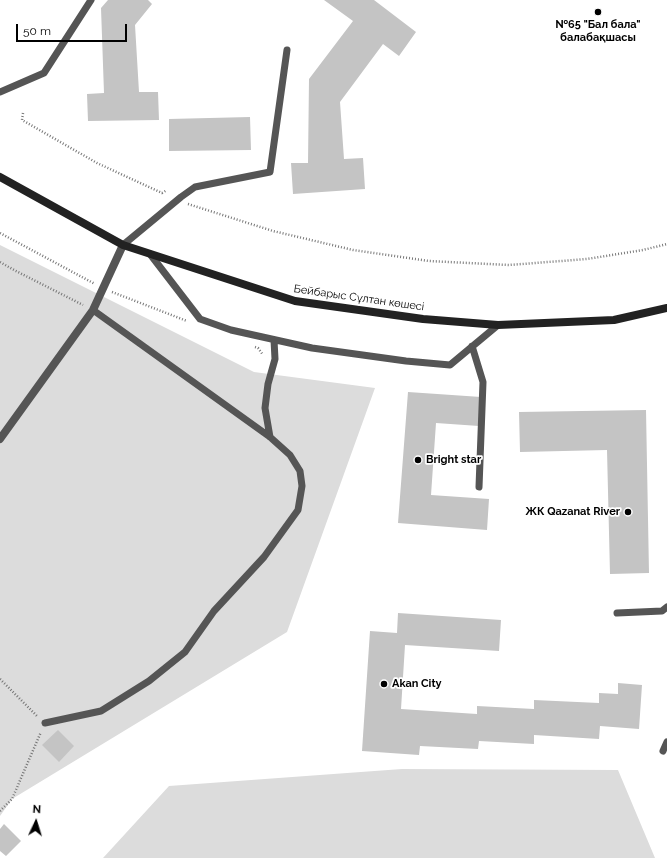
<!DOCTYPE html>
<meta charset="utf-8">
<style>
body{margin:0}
#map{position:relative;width:667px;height:858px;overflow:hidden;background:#fff;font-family:Raleway,sans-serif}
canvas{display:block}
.north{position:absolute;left:16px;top:802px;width:40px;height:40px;-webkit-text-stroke:3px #fff;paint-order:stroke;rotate:4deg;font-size:11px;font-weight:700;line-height:16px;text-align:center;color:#000}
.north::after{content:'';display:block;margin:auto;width:14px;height:18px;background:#000;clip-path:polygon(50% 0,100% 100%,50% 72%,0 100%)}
.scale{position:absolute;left:16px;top:24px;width:111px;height:18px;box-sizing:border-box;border:2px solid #000;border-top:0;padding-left:5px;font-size:12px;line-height:14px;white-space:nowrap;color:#000;-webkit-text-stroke:3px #fff;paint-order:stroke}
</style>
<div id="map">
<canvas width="667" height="858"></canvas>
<div class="north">N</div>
<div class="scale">50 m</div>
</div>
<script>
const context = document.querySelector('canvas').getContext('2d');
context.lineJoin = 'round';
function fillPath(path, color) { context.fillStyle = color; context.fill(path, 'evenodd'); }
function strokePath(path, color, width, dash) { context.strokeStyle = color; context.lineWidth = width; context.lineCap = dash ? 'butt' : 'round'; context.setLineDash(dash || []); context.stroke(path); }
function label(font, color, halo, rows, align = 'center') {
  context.font = font + ' Raleway,sans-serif'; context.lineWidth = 3.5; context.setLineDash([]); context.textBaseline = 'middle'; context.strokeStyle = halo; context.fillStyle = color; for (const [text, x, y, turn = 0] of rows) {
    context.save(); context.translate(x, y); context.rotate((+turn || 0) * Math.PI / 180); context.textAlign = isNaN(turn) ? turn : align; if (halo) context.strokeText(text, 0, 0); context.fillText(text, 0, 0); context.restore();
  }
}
fillPath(new Path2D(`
 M 0,245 L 254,372 L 375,388 L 287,632 L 12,799 L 0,816 Z
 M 402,769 L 618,770 L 655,858 L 103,858 L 169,786 Z`), '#dcdcdc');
fillPath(new Path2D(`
 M 108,0 L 148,0 L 152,4 L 135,25 L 139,92 L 158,92 L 159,120 L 88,121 L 87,94 L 104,93 L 101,8 Z
 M 324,0 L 374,0 L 416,32 L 399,56 L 383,44 L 340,102 L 344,159 L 363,158 L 365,189 L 293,194 L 291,163 L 308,163 L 309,79 L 353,21 Z
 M 250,117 L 251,150 L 169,151 L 169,119 Z
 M 408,392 L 481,397 L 479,426 L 436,423 L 431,495 L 489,499 L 487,530 L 398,523 Z
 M 646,410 L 649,573 L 610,574 L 607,450 L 520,452 L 519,412 Z
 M 398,613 L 501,620 L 499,651 L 405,645 L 401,709 L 477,714 L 477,706 L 534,709 L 534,700 L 599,703 L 599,693 L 618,694 L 618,683 L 642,685 L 639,729 L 600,726 L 599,739 L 534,735 L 534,744 L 479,741 L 478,749 L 420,746 L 419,755 L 362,751 L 370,631 L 397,633 Z
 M 58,730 L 74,746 L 59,762 L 42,745 Z
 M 4,824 L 21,841 L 6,856 L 0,851 L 0,829 Z`), '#c4c4c4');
strokePath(new Path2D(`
 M 23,113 L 22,120 L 97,163 L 162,193 L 167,190
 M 188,204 L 273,231 L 353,250 L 429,261 L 509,265 L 587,259 L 643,250 L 667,244
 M 0,233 L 95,284
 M 0,262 L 14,270 L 83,305
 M 112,292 L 187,321
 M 255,347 L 258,348 L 263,355
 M 0,679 L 38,717
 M 0,811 L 12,799 L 41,732`), '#777', 2.5, [1, 2]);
strokePath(new Path2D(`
 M 0,92 L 44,73 L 91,0
 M 123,245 L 181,197 L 195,187 L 270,172 L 287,50
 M 150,254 L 200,319 L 231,330 L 312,348 L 406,361 L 450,365 L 498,325
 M 472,346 L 483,382 L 479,487
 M 270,437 L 265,408 L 268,384 L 275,359 L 274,340
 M 617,613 L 662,611 L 667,607
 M 45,723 L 101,711 L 149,681 L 185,652 L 214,611 L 264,557 L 298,510 L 302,486 L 300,471 L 290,455 L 270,437 L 93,310
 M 663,751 L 667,742`), '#555', 7);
strokePath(new Path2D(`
 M 0,439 L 93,310 L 123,245`), '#555', 8);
strokePath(new Path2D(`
 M 0,177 L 123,245 L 295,301 L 423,319 L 498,325 L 614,320 L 667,308`), '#222', 8);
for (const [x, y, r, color] of [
 [598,12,4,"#000"],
 [418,460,4,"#000"],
 [628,512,4,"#000"],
 [384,684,4,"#000"]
]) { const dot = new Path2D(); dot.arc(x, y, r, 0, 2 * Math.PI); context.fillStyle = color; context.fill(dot); strokePath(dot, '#fff', 1.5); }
label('bold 11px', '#000', '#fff', [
 ["№65 \"Бал бала\"",598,25,"center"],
 ["балабақшасы",598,38,"center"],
 ["Bright star",426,460],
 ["ЖК Qazanat River",620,512,"right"],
 ["Akan City",392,684]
], 'left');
label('11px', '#000', '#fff', [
 ["Бейбарыс Сұлтан көшесі",359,298,8]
]);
</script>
